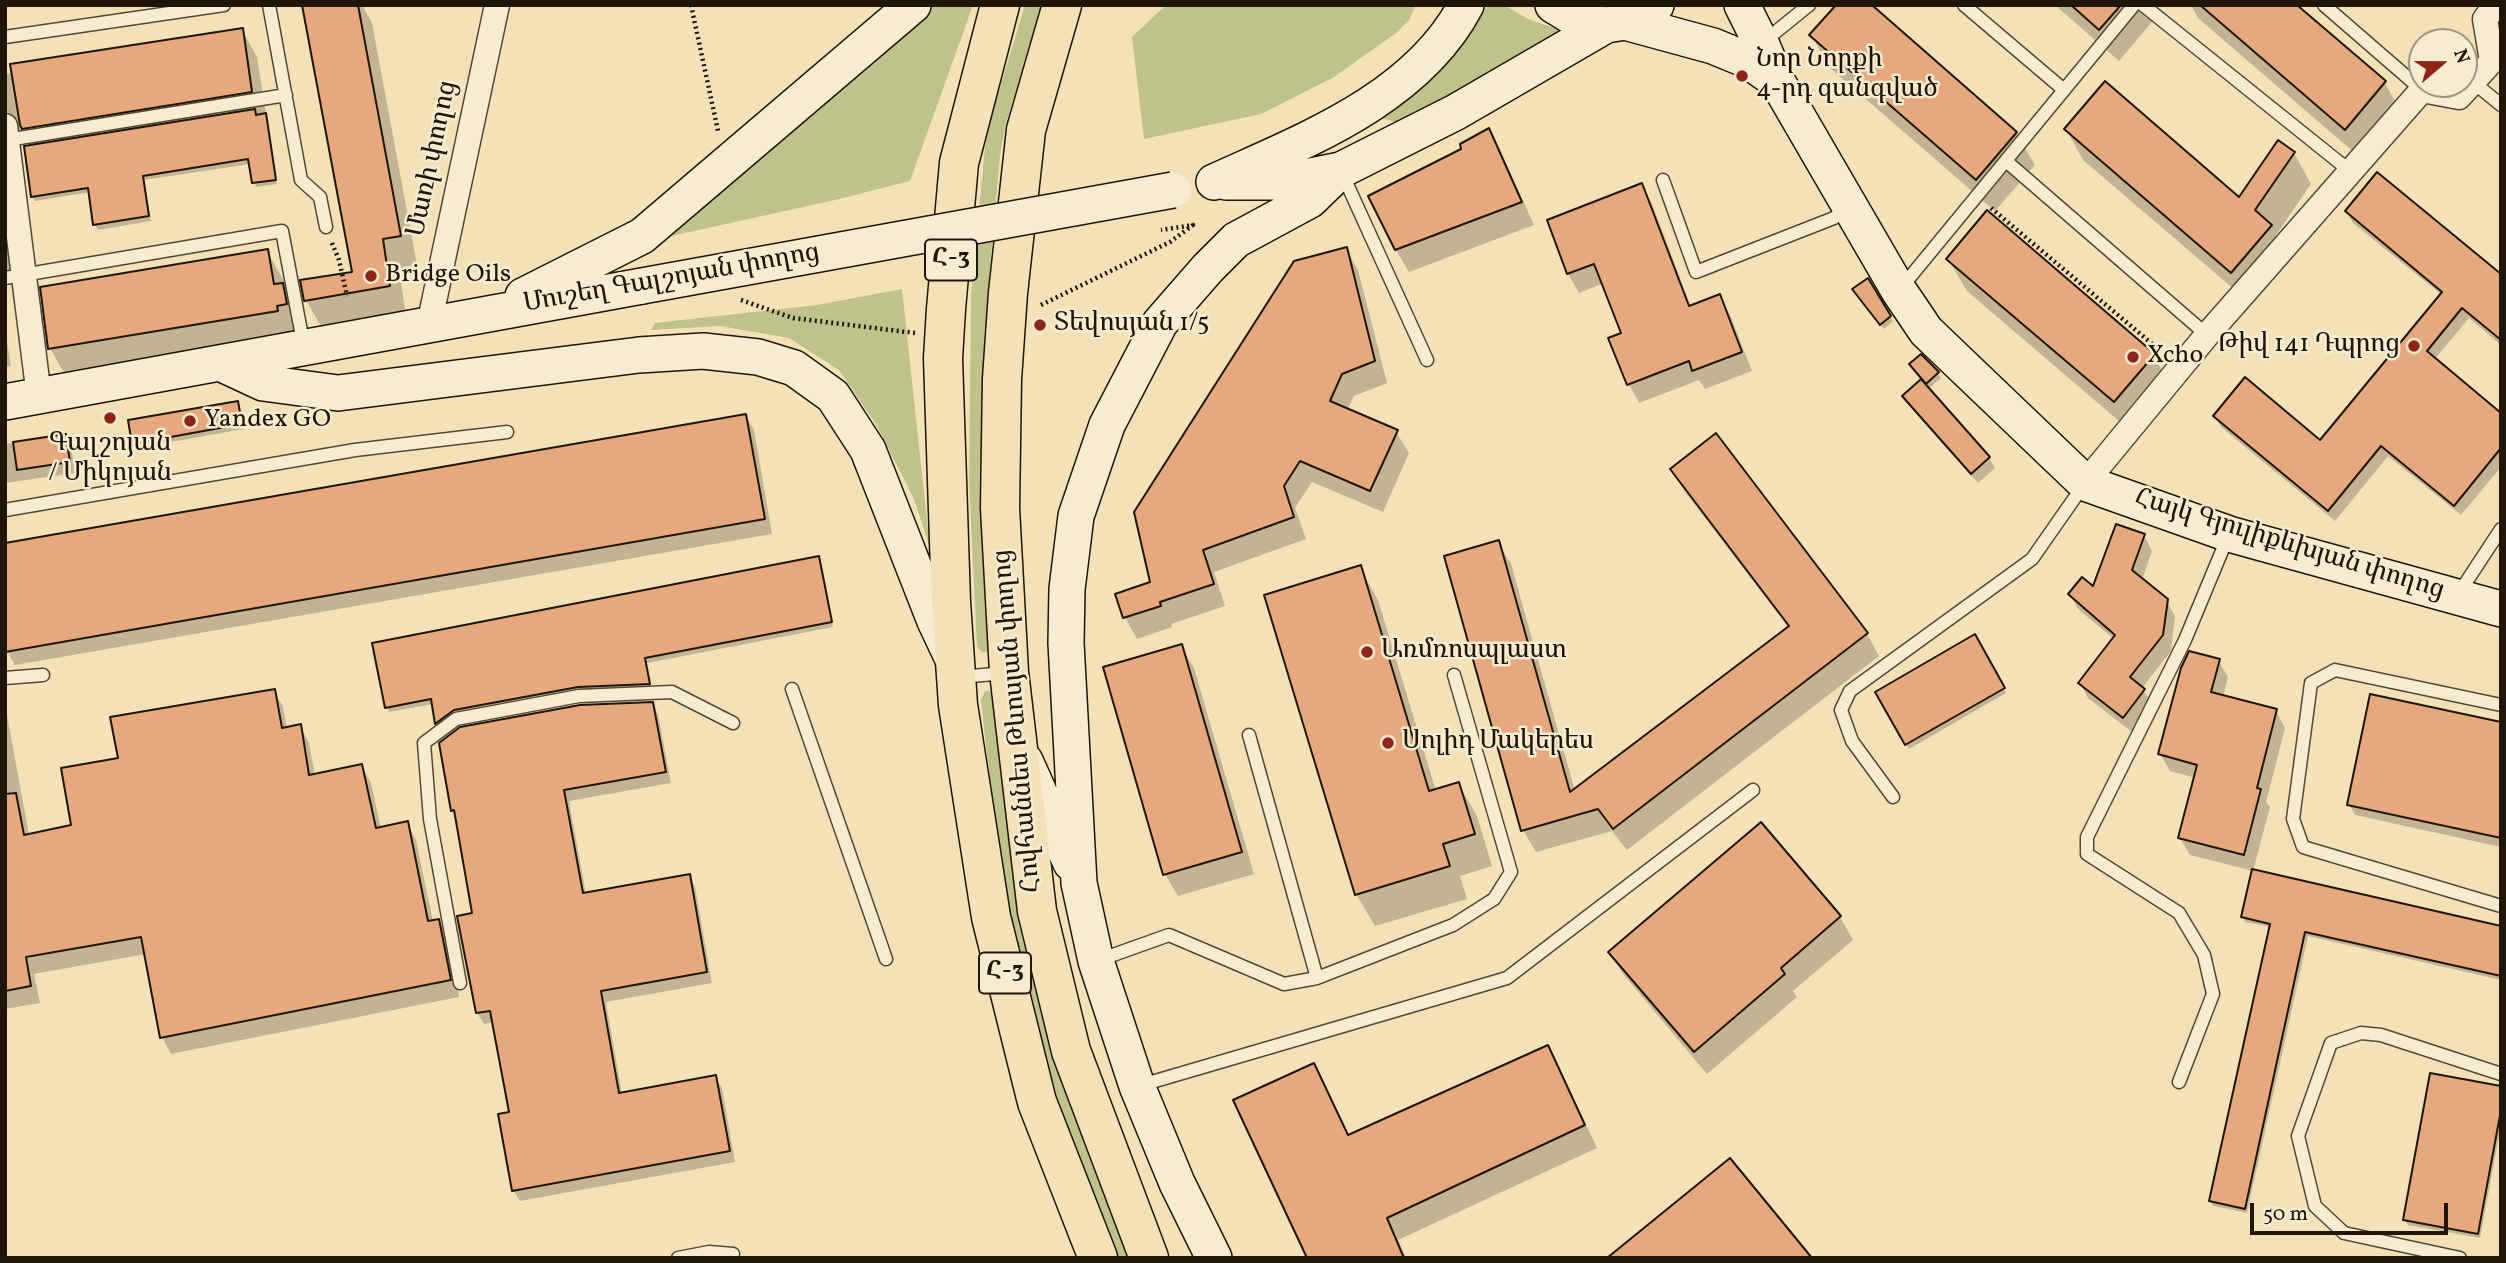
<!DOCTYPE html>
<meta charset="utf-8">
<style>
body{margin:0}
#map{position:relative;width:2506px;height:1263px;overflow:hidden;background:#f3e2b8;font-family:Vollkorn,serif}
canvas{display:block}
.frame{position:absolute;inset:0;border:7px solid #1f1509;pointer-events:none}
.north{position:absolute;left:2408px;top:28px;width:70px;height:70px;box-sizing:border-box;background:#f7ecd1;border:2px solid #a19681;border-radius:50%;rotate:70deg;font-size:19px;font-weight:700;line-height:28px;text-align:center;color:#1f1509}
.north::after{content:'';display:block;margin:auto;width:24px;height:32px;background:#8f2418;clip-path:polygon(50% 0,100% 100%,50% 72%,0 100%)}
.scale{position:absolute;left:2250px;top:1203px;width:198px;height:32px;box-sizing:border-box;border:4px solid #1f1509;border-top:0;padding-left:9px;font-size:21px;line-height:24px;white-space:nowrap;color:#1f1509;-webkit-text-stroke:5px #f7ecd1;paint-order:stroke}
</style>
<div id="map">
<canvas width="2506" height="1263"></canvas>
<div class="frame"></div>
<div class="north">N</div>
<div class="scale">50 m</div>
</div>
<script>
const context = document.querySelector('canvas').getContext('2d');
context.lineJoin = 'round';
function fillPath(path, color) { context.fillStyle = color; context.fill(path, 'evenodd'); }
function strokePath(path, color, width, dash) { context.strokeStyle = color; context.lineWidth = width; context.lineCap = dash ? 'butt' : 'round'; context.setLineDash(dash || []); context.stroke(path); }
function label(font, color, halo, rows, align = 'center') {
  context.font = font + ' Vollkorn,"Noto Serif Armenian",serif'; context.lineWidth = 5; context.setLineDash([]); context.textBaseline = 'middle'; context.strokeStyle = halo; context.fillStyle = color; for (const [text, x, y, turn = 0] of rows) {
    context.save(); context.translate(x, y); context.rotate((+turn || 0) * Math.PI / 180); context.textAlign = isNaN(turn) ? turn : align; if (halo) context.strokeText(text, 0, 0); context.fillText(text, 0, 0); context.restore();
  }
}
fillPath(new Path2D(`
 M 932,5 L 973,5 L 910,181 L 835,200 L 667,237 L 883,56 Z
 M 1025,5 L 1041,5 L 1006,123 L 1000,155 L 989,280 L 984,382 L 992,646 L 988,652 L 982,652 L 977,647 L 969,480 L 971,296 L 985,147 L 989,124 Z
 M 1166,5 L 1416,5 L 1409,20 L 1396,33 L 1334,77 L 1261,114 L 1144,139 L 1132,37 Z
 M 1488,5 L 1504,5 L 1530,20 L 1566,32 L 1399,123 L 1381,118 L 1460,47 Z
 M 902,289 L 930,548 L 914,499 L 876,424 L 839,370 L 789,338 L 720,326 L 651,330 L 655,323 L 817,305 Z
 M 985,691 L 990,691 L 994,699 L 1135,1258 L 1118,1258 L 1114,1249 C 1088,1180 1058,1111 1039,1040 C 1009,928 993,814 981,700 Z`), '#bfc28b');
fillPath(new Path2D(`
 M 304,5 L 362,5 L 372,23 L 417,265 L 399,269 L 406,316 L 323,330 L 306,300 L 354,273 Z
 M 2055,5 L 2152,5 L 2158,15 L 2119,61 Z
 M 2191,5 L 2295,5 L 2384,82 L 2403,115 L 2364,161 L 2198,18 Z
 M 242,30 L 257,57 L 277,184 L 256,187 L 250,164 L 144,180 L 151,221 L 98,230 L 95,225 L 91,192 L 35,201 L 32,196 L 33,147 L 29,140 L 27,139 L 5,154 L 5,74 Z
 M 1812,36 L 2016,133 L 2035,165 L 1995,211 L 1830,68 Z
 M 2066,129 L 2240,199 L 2294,153 L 2311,184 L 2276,235 L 2288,256 L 2249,302 L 2083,160 Z
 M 1488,130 L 1501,152 L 1534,225 L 1409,272 L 1396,250 Z
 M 1641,185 L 1652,204 L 1691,307 L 1719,296 L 1730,315 L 1752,371 L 1705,389 L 1699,380 L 1639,403 L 1629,384 L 1623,334 L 1604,283 L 1579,293 L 1568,274 L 1549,221 Z
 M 2347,212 L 2501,276 L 2501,345 L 2469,318 L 2434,360 L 2501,415 L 2501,467 L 2461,515 L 2388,456 L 2335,521 L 2221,427 L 2215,416 L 2320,443 L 2442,295 L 2353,223 Z
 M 5,233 L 8,238 L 13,275 L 5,276 Z
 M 1346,249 L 1358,270 L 1387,383 L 1354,396 L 1347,410 L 1396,432 L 1409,453 L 1383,512 L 1312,482 L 1295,508 L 1306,539 L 1214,572 L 1225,606 L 1171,624 L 1172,627 L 1137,639 L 1125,617 L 1152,583 Z
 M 267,251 L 285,283 L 287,293 L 301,317 L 304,336 L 68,380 L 50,348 Z
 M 1948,259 L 2153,355 L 2172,387 L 2133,433 L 1967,291 Z
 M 1867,280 L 1893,321 L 1884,329 L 1857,294 Z
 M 5,330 L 11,366 L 5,367 L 6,340 Z
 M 1938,373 L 1941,378 L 1928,389 L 1989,458 L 1995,468 L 1978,483 L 1910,406 L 1904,396 L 1923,380 Z
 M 237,402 L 244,429 L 137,448 L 134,443 Z
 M 746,416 L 754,430 L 772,534 L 15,665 L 7,651 Z
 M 65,436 L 71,447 L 75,473 L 5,483 L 5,444 Z
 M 1716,436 L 1867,634 L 1879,656 L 1627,850 L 1612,831 L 1536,852 L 1523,830 L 1498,542 L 1511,564 L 1575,791 L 1789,628 L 1685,492 L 1672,469 Z
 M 2144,536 L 2152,551 L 2142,580 L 2166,600 L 2175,616 L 2171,651 L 2142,688 L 2153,705 L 2132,732 L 2088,698 L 2080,683 L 2114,639 L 2078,609 L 2070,594 L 2094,589 Z
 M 818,558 L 833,627 L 647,663 L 651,689 L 439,727 L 433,704 L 389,712 L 387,707 Z
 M 1360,568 L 1378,600 L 1436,791 L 1458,784 L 1477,816 L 1492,866 L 1460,876 L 1467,899 L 1375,926 L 1356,894 Z
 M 1974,637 L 2006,693 L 1909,749 L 1877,692 Z
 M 1181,646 L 1194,668 L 1254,874 L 1178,896 L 1165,874 Z
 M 2218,660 L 2228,677 L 2223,697 L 2276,711 L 2285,728 L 2266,802 L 2270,807 L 2253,871 L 2190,855 L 2180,838 L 2196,778 L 2170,771 L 2160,754 Z
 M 274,691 L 283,707 L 287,729 L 300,726 L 309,743 L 315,776 L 362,766 L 371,783 L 381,829 L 407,823 L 416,840 L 433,922 L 438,921 L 448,937 L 459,997 L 171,1054 L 162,1037 L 146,954 L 34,974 L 40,1003 L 5,1009 L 5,704 L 29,835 L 73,826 L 120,760 Z
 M 652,703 L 658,714 L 671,783 L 569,801 L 586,894 L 689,876 L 695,887 L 712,983 L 606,1002 L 622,1094 L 715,1077 L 722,1088 L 735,1162 L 520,1201 L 513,1190 L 511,1114 L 494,1022 L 484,1024 L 477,1013 L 459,917 L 474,914 L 458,819 L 452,810 Z
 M 2501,724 L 2501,847 L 2355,815 L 2349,804 Z
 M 1761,825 L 1840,917 L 1853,940 L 1793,991 L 1797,997 L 1707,1074 L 1623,974 L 1610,952 Z
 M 2243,917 L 2501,928 L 2501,980 L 2308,936 L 2247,1213 L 2213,1206 L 2210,1201 L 2271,927 L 2245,922 Z
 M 1548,1048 L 1560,1070 L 1597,1148 L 1398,1240 L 1406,1258 L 1309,1258 L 1313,1065 L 1349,1137 Z
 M 2501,1088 L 2501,1126 L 2480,1238 L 2408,1225 L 2405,1220 Z`), '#0003');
const building = new Path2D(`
 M 302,5 L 358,5 L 401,236 L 383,239 L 390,286 L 304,301 L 300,280 L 352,272 Z
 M 1836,5 L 1872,5 L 2017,132 L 1976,180 L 1809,35 Z
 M 2071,5 L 2121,5 L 2099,30 Z
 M 2200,5 L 2297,5 L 2386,81 L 2345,130 Z
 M 243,28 L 252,92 L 22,129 L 20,125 L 10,64 Z
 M 2105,81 L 2239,197 L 2278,140 L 2295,152 L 2255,210 L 2272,225 L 2231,273 L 2064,129 Z
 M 255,109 L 256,115 L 266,113 L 276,180 L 252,183 L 248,159 L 143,176 L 149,216 L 93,225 L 88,188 L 31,197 L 24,146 Z
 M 1489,128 L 1522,202 L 1395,250 L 1368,196 L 1461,149 L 1460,144 Z
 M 2377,172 L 2501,274 L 2501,340 L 2462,308 L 2427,351 L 2501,413 L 2501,448 L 2454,506 L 2381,446 L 2328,511 L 2213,416 L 2245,377 L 2320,440 L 2442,292 L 2345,211 Z
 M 1642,183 L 1689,306 L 1720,294 L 1742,352 L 1692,371 L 1689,361 L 1627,385 L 1608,338 L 1621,333 L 1594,264 L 1567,274 L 1547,220 Z
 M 1987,210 L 2155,354 L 2114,402 L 1946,259 Z
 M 1347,247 L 1375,361 L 1342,374 L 1330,401 L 1398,430 L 1370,491 L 1300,461 L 1284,486 L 1294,517 L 1203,550 L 1214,584 L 1160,602 L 1161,606 L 1123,618 L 1115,594 L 1150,582 L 1134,512 L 1294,261 Z
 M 268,249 L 274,284 L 283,283 L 287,304 L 277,306 L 278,311 L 48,349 L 40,287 Z
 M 1868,278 L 1891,316 L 1880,325 L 1852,289 Z
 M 1921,354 L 1939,372 L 1926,384 L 1909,364 Z
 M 1921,379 L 1990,457 L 1971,474 L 1902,396 Z
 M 238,401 L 242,424 L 132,444 L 128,420 Z
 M 746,414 L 765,519 L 5,652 L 5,543 Z
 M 1716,433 L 1868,633 L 1613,829 L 1598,809 L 1521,831 L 1444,556 L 1499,540 L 1570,792 L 1789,626 L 1670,469 Z
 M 66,434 L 70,462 L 17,470 L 13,442 Z
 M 2116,524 L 2145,534 L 2132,570 L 2168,599 L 2163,635 L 2130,677 L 2145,689 L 2123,718 L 2078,683 L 2115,635 L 2068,594 L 2082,577 L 2093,586 Z
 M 819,556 L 832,622 L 645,658 L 650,684 L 578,687 L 454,710 L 435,724 L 431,699 L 385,708 L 372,643 Z
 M 1361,565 L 1429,791 L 1459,782 L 1475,834 L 1443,844 L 1450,866 L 1355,895 L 1264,595 Z
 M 1975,634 L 2005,688 L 1905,745 L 1875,692 Z
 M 1182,644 L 1242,852 L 1163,875 L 1103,667 Z
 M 2189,651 L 2220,659 L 2211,692 L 2277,709 L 2257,788 L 2261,789 L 2244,855 L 2178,838 L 2197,765 L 2158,754 L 2181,668 Z
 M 275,689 L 282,728 L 301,724 L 309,775 L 362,764 L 376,828 L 408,821 L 428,921 L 439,919 L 451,980 L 160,1038 L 141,937 L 26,957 L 31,986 L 5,991 L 5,794 L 16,793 L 24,835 L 71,825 L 61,768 L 118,758 L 110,717 Z
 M 2370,694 L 2501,722 L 2501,838 L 2347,805 Z
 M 653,702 L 666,772 L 564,790 L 583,893 L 690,874 L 707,972 L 601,991 L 619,1093 L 716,1075 L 730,1151 L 512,1191 L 498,1114 L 509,1112 L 490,1011 L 476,1013 L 457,916 L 472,913 L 454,810 L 451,811 L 439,743 L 460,727 L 580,705 Z
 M 1761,822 L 1841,916 L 1781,968 L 1785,974 L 1694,1052 L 1608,952 Z
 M 2252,869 L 2501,926 L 2501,976 L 2305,932 L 2245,1209 L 2209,1201 L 2270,924 L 2241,917 Z
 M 1548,1045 L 1585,1125 L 1387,1218 L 1404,1258 L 1307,1258 L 1233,1100 L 1314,1063 L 1348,1135 Z
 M 2430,1073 L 2501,1086 L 2501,1110 L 2478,1234 L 2403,1220 Z
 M 1730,1158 L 1812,1258 L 1607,1258 Z`);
fillPath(building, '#e6a87d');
strokePath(building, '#1f1509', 2);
const lane = new Path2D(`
 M 269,5 L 301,180 L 320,197 L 326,227
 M 1964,5 L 2064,90
 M 2143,5 L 2350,171
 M 2324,5 L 2422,90
 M 5,37 L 224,5
 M 1762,43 L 1809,5
 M 2473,82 L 2501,105
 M 7,140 L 286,95
 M 2006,161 L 2207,335
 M 1342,173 L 1427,360
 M 1663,180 L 1696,272 L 1834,218 L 1848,207
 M 5,278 L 282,231 L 304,347
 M 1901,288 L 2134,5
 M 5,510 L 355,450 L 507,432
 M 2459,593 L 2501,529
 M 961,677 L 1005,673
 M 5,678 L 43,675
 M 792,689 L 886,959
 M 2501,705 L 2335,670 L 2311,683 L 2293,819 L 2303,847 L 2501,906
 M 1249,735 L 1317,978
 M 1893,797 L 1852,741 L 1841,710 L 1850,691 L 2032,559 L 2083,486
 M 1099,960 L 1169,935 L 1284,984 L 1317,978 L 1453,925 L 1494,899 L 1511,872 L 1454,675
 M 460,983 L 430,819 L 424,743 L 456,719 L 579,696 L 672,692 L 733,723
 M 2179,1082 L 2213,994 L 2204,955 L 2179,913 L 2087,854 L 2087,837 L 2185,640 L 2229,534
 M 1138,1086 L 1507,978 L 1753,790
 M 678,1258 L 709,1252 L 733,1254
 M 2460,1258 L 2344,1233 L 2315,1206 L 2298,1136 L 2331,1043 L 2361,1033 L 2381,1035 L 2501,1074`);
const street = new Path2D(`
 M 5,126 L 39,396
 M 429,325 L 497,5
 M 2085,483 L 2207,335 L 2422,90 L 2459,97 L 2492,61 L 2485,19 L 2496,5`);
const secondary = new Path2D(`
 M 1553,5 L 1576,19 L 1606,25
 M 1742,5 L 1761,43 L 1777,81 L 1899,291 L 1926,331 L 2085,483 L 2229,534 L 2501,609
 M 1625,22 L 1713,46 L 1747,60 L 1777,81
 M 1214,182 C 1304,141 1417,99 1466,5
 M 1226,182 L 1281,182 L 1341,170
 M 523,296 L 642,236 L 913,5
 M 220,363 L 263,383 L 338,393 L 639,355 L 703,351 L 758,357 L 794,368 L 833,396 L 868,450 L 935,621 L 952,657
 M 5,402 L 642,286
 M 1025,761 L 1071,863
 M 1214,1258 L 1177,1183 L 1137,1086 L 1096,961 L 1079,883 L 1066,643 L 1067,589 L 1076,516 L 1107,425 L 1160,323 L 1208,268 L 1236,240 L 1310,200 L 1341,170 L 1456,112 L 1606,25 L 1625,22 L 1656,5`);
const primary = new Path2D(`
 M 1000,5 L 959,163 L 946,309 L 943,358 L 951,602 L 958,705 L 991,917 L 1037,1102 L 1098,1258
 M 1062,5 L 1026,130 L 1008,293 L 1002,379 L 1000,508 L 1009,672 L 1037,911 L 1071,1051 L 1149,1258`);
strokePath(lane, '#544835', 15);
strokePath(street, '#544835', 27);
strokePath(secondary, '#1f1509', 38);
strokePath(primary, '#1f1509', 41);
strokePath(new Path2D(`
 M 691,5 L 718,131
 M 1991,208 L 2163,353
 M 332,243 L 339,260 L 347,296
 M 741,300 L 793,318 L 915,333
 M 1041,305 L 1170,242 L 1193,225 L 1161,230`), '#1f1509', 4.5, [2, 3.5]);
strokePath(lane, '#f7ecd1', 12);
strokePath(street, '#f7ecd1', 24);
strokePath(secondary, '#f7ecd1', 35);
strokePath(primary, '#f3e2b8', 38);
const secondaryBridge = new Path2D(`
 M 642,286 L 1173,190`);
strokePath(secondaryBridge, '#1f1509', 38, []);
strokePath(secondaryBridge, '#f7ecd1', 35);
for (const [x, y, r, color] of [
 [1742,76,7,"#8f2418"],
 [371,276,7,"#8f2418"],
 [1040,325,7,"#8f2418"],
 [2414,346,7,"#8f2418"],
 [2133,357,7,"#8f2418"],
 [110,418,7,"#8f2418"],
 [190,421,7,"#8f2418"],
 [1367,652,7,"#8f2418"],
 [1388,743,7,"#8f2418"]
]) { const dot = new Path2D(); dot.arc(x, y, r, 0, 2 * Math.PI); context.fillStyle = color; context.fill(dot); strokePath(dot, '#f7ecd1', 2.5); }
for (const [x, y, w] of [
 [951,260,52],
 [1005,973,52]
]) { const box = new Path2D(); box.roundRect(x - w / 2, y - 20.5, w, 41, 5); context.fillStyle = '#f7ecd1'; context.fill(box); strokePath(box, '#1f1509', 2); }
label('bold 24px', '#1f1509', null, [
 ["Հ-3",951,260],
 ["Հ-3",1005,973]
]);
label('26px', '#1f1509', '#f7ecd1', [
 ["Նոր Նորքի",1756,61],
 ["4-րդ զանգված",1756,91],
 ["Bridge Oils",385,276],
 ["Տեվոսյան 1/5",1054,325],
 ["Թիվ 141 Դպրոց",2400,346,"right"],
 ["Xcho",2147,357],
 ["Yandex GO",204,421],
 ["Գալշոյան",110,445,"center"],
 ["/ Միկոյան",110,475,"center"],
 ["Առմռոսպլաստ",1381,652],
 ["Սոլիդ Մակերես",1402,743]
], 'left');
label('26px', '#1f1509', '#f7ecd1', [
 ["Մառի փողոց",434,159,-78],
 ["Մուշեղ Գալշոյան փողոց",672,280,-10],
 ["Հայկ Գյուլիքևխյան փողոց",2289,546,17],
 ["Հովհաննես Թևոսյան փողոց",1019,721,-95]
]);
</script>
